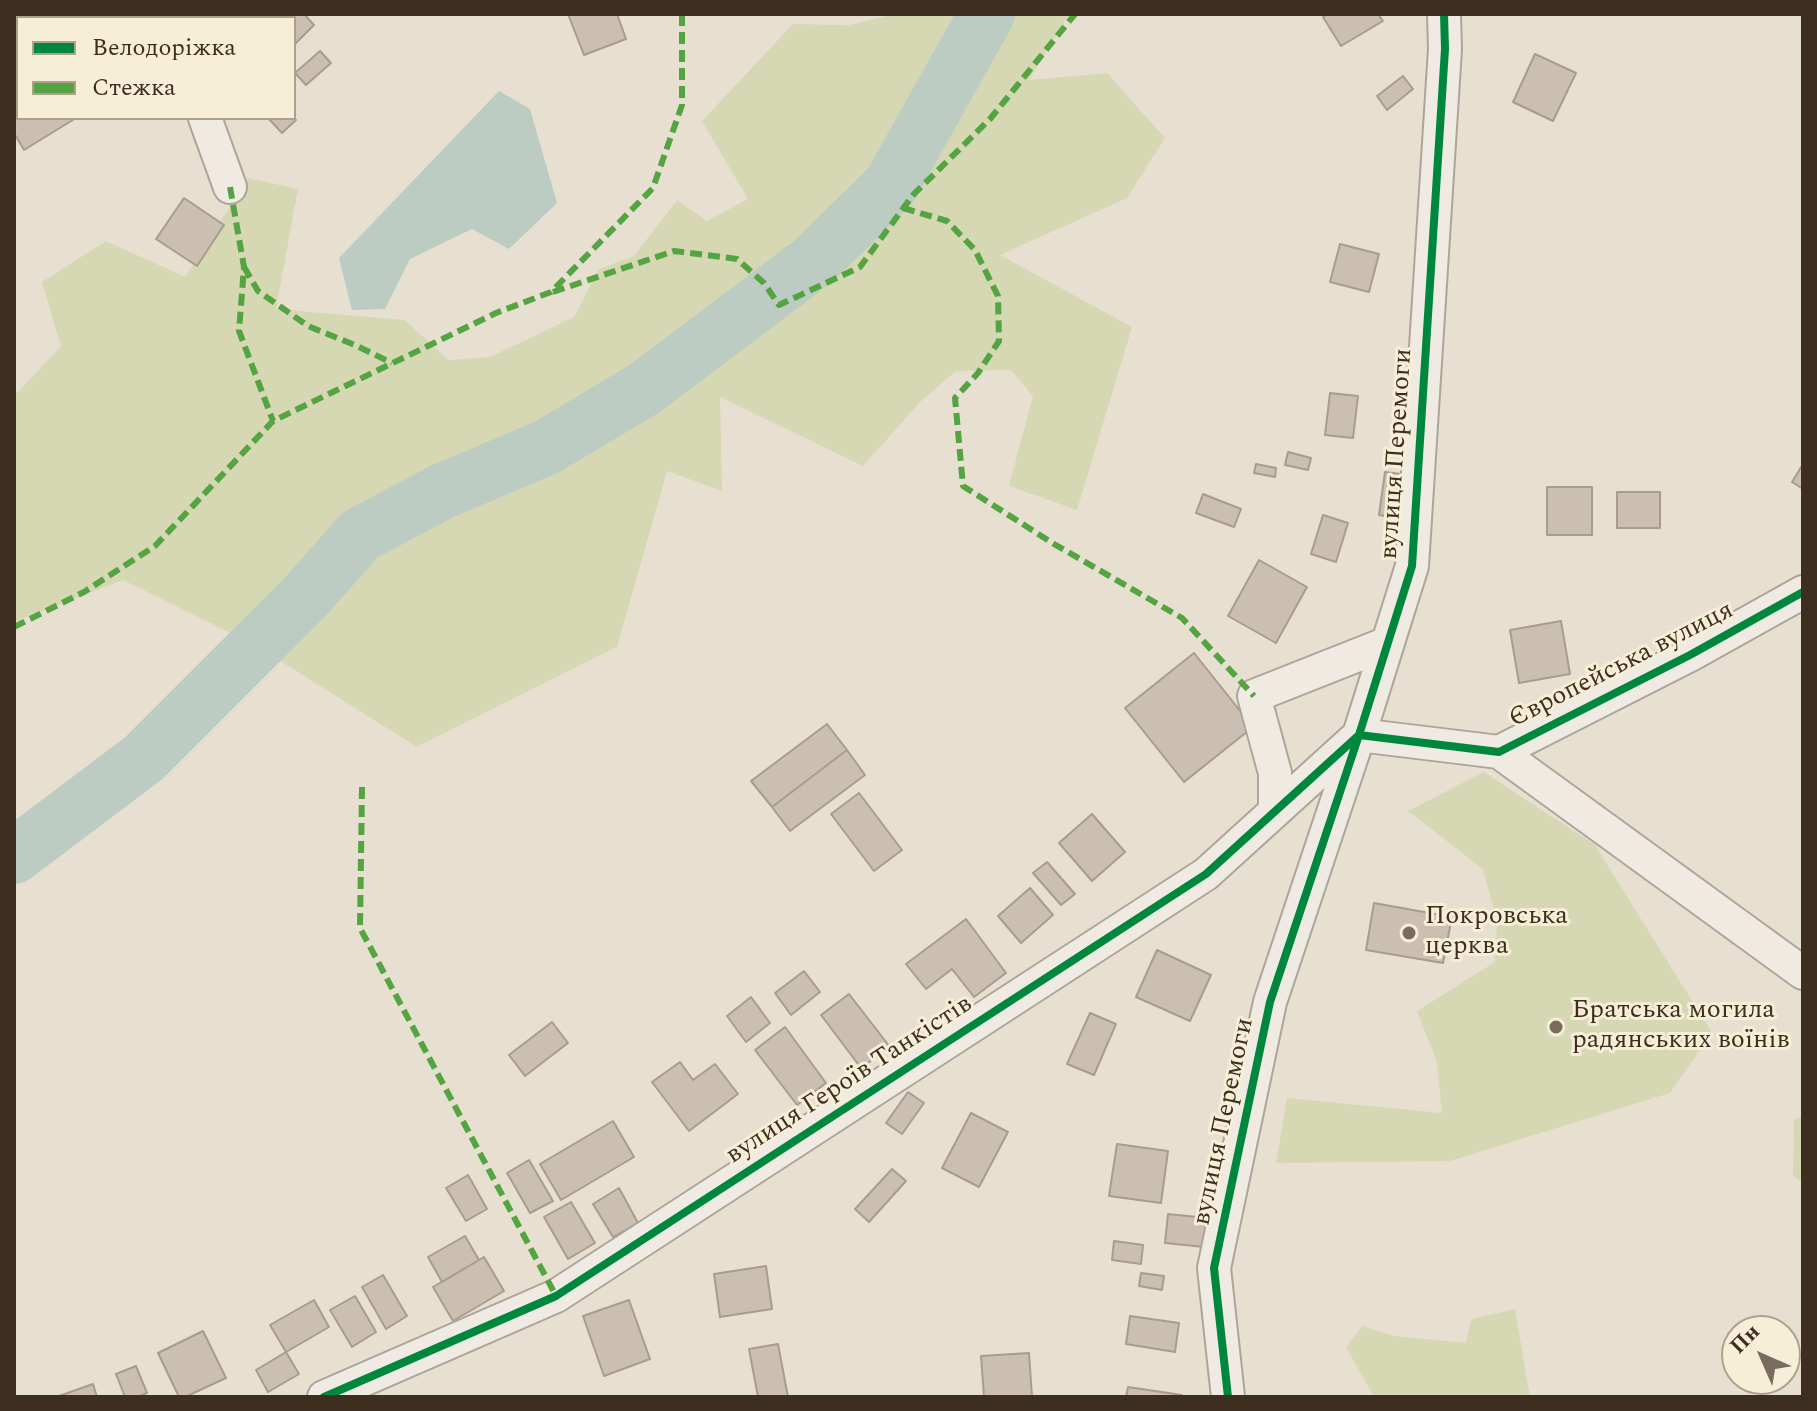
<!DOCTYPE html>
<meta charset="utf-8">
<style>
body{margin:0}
#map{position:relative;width:1817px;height:1411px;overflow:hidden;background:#e7e0d1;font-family:Spectral,serif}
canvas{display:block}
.frame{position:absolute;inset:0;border:16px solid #3d2e20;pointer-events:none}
.legend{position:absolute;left:16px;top:16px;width:280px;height:104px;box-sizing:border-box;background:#f7eed8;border:2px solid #ada18e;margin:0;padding:10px 14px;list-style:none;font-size:24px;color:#3d2e20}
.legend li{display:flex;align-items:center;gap:16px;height:40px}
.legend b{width:40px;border:2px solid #ada18e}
.north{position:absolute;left:1721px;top:1315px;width:80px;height:80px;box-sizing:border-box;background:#f7eed8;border:2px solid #ada18e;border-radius:50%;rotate:315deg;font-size:22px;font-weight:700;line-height:32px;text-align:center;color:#3d2e20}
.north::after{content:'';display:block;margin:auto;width:28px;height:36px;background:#786c5e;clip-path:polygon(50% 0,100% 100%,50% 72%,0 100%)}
</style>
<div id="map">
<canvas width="1817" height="1411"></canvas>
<div class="frame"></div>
<ul class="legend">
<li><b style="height:10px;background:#00873e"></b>Велодоріжка</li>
<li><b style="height:10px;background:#54a441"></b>Стежка</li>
</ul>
<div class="north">Пн</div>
</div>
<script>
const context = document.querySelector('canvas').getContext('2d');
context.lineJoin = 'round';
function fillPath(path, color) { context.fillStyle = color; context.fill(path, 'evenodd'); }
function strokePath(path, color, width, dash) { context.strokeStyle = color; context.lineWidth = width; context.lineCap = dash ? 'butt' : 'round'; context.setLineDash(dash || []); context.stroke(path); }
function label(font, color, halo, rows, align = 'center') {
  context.font = font + ' Spectral,serif'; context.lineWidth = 6; context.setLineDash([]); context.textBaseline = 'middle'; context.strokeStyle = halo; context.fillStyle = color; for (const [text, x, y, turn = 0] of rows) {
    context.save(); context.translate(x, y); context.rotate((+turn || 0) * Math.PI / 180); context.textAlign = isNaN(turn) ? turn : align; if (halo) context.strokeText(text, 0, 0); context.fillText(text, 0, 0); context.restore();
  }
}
fillPath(new Path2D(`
 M 895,14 L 1069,14 L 1029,80 L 1107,73 L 1165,138 L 1127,198 L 1000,255 L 1132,327 L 1077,510 L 1009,486 L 1033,396 L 1011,370 L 956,371 L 920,402 L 863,466 L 720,397 L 722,491 L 667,471 L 617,647 L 417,747 L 255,645 L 123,580 L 14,622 L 14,393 L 19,391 L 61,346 L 42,282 L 106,241 L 185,277 L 248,178 L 298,189 L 276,309 L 405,320 L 448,360 L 490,357 L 574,317 L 599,269 L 634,256 L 677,200 L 707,221 L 748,199 L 702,121 L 793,24 L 849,25 Z
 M 1484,772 L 1595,845 L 1712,1033 L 1670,1093 L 1450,1161 L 1276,1163 L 1287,1098 L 1442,1113 L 1437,1062 L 1417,1011 L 1495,962 L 1497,922 L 1483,869 L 1408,811 Z
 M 1803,1117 L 1803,1183 L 1793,1176 L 1794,1119 Z
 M 1515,1309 L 1530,1397 L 1374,1397 L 1346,1347 L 1362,1326 L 1394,1336 L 1466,1343 L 1471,1319 Z`), '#d6d7b3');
fillPath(new Path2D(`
 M 499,91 L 530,109 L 557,203 L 509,249 L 472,229 L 410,259 L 385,309 L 352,310 L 339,258 Z`), '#bcccc2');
strokePath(new Path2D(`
 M 14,856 L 144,758 L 306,596 L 360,535 L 443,491 L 547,447 L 644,389 L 815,260 L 891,185 L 987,14`), '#bcccc2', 56);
const building = new Path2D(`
 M 205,14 L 304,14 L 314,25 L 294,45 L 294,18 L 209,18 Z
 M 568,14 L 617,14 L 626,39 L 584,55 Z
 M 1328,14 L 1378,14 L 1383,21 L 1341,46 L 1323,17 Z
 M 320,51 L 331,63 L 306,85 L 295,73 Z
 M 1535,54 L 1576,73 L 1553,121 L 1513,102 Z
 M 1403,76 L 1413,89 L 1387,110 L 1377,96 Z
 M 18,86 L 18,118 L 76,118 L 24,150 L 14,133 L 14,89 Z
 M 268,118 L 294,118 L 296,120 L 282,133 Z
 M 184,198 L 224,225 L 197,266 L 156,239 Z
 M 1340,244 L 1379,254 L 1369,292 L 1330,282 Z
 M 1330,393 L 1358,396 L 1353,438 L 1325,435 Z
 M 1288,452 L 1311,458 L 1308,470 L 1285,465 Z
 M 1256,464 L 1276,468 L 1275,477 L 1254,473 Z
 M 1803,464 L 1803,489 L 1792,482 Z
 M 1385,472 L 1409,475 L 1403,519 L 1379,515 Z
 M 1547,487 L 1592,487 L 1592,535 L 1547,535 Z
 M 1617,492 L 1660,492 L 1660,528 L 1617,528 Z
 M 1203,494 L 1241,509 L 1234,527 L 1196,513 Z
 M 1323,515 L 1348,523 L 1336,562 L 1311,554 Z
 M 1259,560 L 1307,587 L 1276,643 L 1228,616 Z
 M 1561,621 L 1570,674 L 1519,683 L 1510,630 Z
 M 1194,653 L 1253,727 L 1184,782 L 1125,708 Z
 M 827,724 L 847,750 L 772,807 L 751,781 Z
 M 847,750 L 865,775 L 790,831 L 772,807 Z
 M 859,793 L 902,850 L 874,871 L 831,814 Z
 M 1092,814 L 1125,852 L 1092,881 L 1059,843 Z
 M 1047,862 L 1075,894 L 1061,905 L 1033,873 Z
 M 1030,888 L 1053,915 L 1021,943 L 998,916 Z
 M 1374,903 L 1452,917 L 1443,963 L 1366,950 Z
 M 966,919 L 1006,973 L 974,997 L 952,969 L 926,989 L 906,964 Z
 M 1157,950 L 1211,975 L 1190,1021 L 1136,997 Z
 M 804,971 L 820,992 L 791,1015 L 775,993 Z
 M 849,994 L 890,1047 L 861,1068 L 821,1015 Z
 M 751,997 L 770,1023 L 746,1042 L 727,1016 Z
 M 1090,1013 L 1116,1024 L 1094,1075 L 1067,1064 Z
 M 552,1022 L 568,1043 L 525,1076 L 509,1055 Z
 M 785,1027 L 826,1083 L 797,1105 L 755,1050 Z
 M 680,1062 L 693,1080 L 715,1064 L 738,1094 L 689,1131 L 652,1082 Z
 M 908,1092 L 924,1103 L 902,1134 L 886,1123 Z
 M 971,1113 L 1008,1132 L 979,1187 L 942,1168 Z
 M 613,1121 L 634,1157 L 561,1200 L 540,1164 Z
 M 1117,1144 L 1168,1151 L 1161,1203 L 1109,1196 Z
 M 529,1160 L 553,1201 L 530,1213 L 507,1173 Z
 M 892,1169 L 906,1181 L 869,1222 L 855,1209 Z
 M 468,1175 L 487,1209 L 466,1221 L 446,1188 Z
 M 619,1188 L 638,1223 L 613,1237 L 593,1204 Z
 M 571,1202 L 595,1243 L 568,1259 L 544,1217 Z
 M 1168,1214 L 1207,1218 L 1204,1247 L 1165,1243 Z
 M 465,1236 L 479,1260 L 442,1282 L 428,1257 Z
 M 1114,1241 L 1143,1245 L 1141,1264 L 1112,1260 Z
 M 484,1257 L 504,1291 L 453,1321 L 433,1287 Z
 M 766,1266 L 772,1309 L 720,1317 L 714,1274 Z
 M 1141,1273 L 1164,1276 L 1162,1290 L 1139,1286 Z
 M 383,1275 L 407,1316 L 386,1329 L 362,1287 Z
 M 355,1296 L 376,1332 L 352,1347 L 330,1310 Z
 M 314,1300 L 329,1327 L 286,1352 L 270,1325 Z
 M 629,1300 L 650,1359 L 604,1376 L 583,1316 Z
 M 1130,1316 L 1179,1323 L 1175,1352 L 1126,1344 Z
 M 203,1331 L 226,1378 L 185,1397 L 179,1397 L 158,1353 Z
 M 778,1344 L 788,1397 L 758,1397 L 749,1349 Z
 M 286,1352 L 299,1374 L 268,1392 L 256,1370 Z
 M 1029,1353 L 1032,1397 L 984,1397 L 981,1356 Z
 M 136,1366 L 147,1393 L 137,1397 L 125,1397 L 116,1374 Z
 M 93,1384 L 97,1397 L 59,1397 L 59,1396 Z
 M 1128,1387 L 1182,1395 L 1181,1397 L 1126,1397 Z`);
fillPath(building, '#cbbfb2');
strokePath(building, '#a89c90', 2);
const minor = new Path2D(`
 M 132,14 L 135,18
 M 205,118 L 230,187
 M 1499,752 L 1803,973
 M 1275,811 L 1275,773 L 1254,696 L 1388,643
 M 324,1397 L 556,1296 L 1206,874 L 1359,735 L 1499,752 L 1690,655 L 1803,592
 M 1228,1397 L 1214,1268 L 1270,1002 L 1359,735 L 1412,566 L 1445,49 L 1444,14`);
strokePath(minor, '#ada599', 36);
strokePath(minor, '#efebe3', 32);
strokePath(new Path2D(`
 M 230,187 L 244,267 L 239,331 L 273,421
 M 903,208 L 947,221 L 975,250 L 998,296 L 999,341 L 978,373 L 955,398 L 963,486 L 1054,544 L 1182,618 L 1254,696
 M 244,267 L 258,291 L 308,326 L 355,345 L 392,363
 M 553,292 L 674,251 L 737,259 L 764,283 L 779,305 L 860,267 L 913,195 L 990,119 L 1075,14
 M 14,627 L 84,592 L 155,546 L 273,421 L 496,313 L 551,292 L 653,188 L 682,105 L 682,14
 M 362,787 L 360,928 L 556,1296`), '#54a441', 6, [12, 6]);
strokePath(new Path2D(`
 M 324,1397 L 556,1296 L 1206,874 L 1359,735 L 1499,752 L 1690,655 L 1803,592
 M 1228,1397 L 1214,1268 L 1270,1002 L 1359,735 L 1412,566 L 1445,49 L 1444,14`), '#00873e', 8);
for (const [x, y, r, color] of [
 [1409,933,8,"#786c5e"],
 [1556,1027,8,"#786c5e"]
]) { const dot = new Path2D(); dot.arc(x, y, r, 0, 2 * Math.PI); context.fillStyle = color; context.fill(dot); strokePath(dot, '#f7eed8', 3); }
label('26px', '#3d2e20', '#f7eed8', [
 ["вулиця Перемоги",1398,454,-86],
 ["Європейська вулиця",1622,666,-27],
 ["вулиця Героїв Танкістів",850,1081,-33],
 ["вулиця Перемоги",1225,1122,-78]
]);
label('26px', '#3d2e20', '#f7eed8', [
 ["Покровська",1425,918],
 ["церква",1425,948],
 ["Братська могила",1572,1012],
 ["радянських воїнів",1572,1042]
], 'left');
</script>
